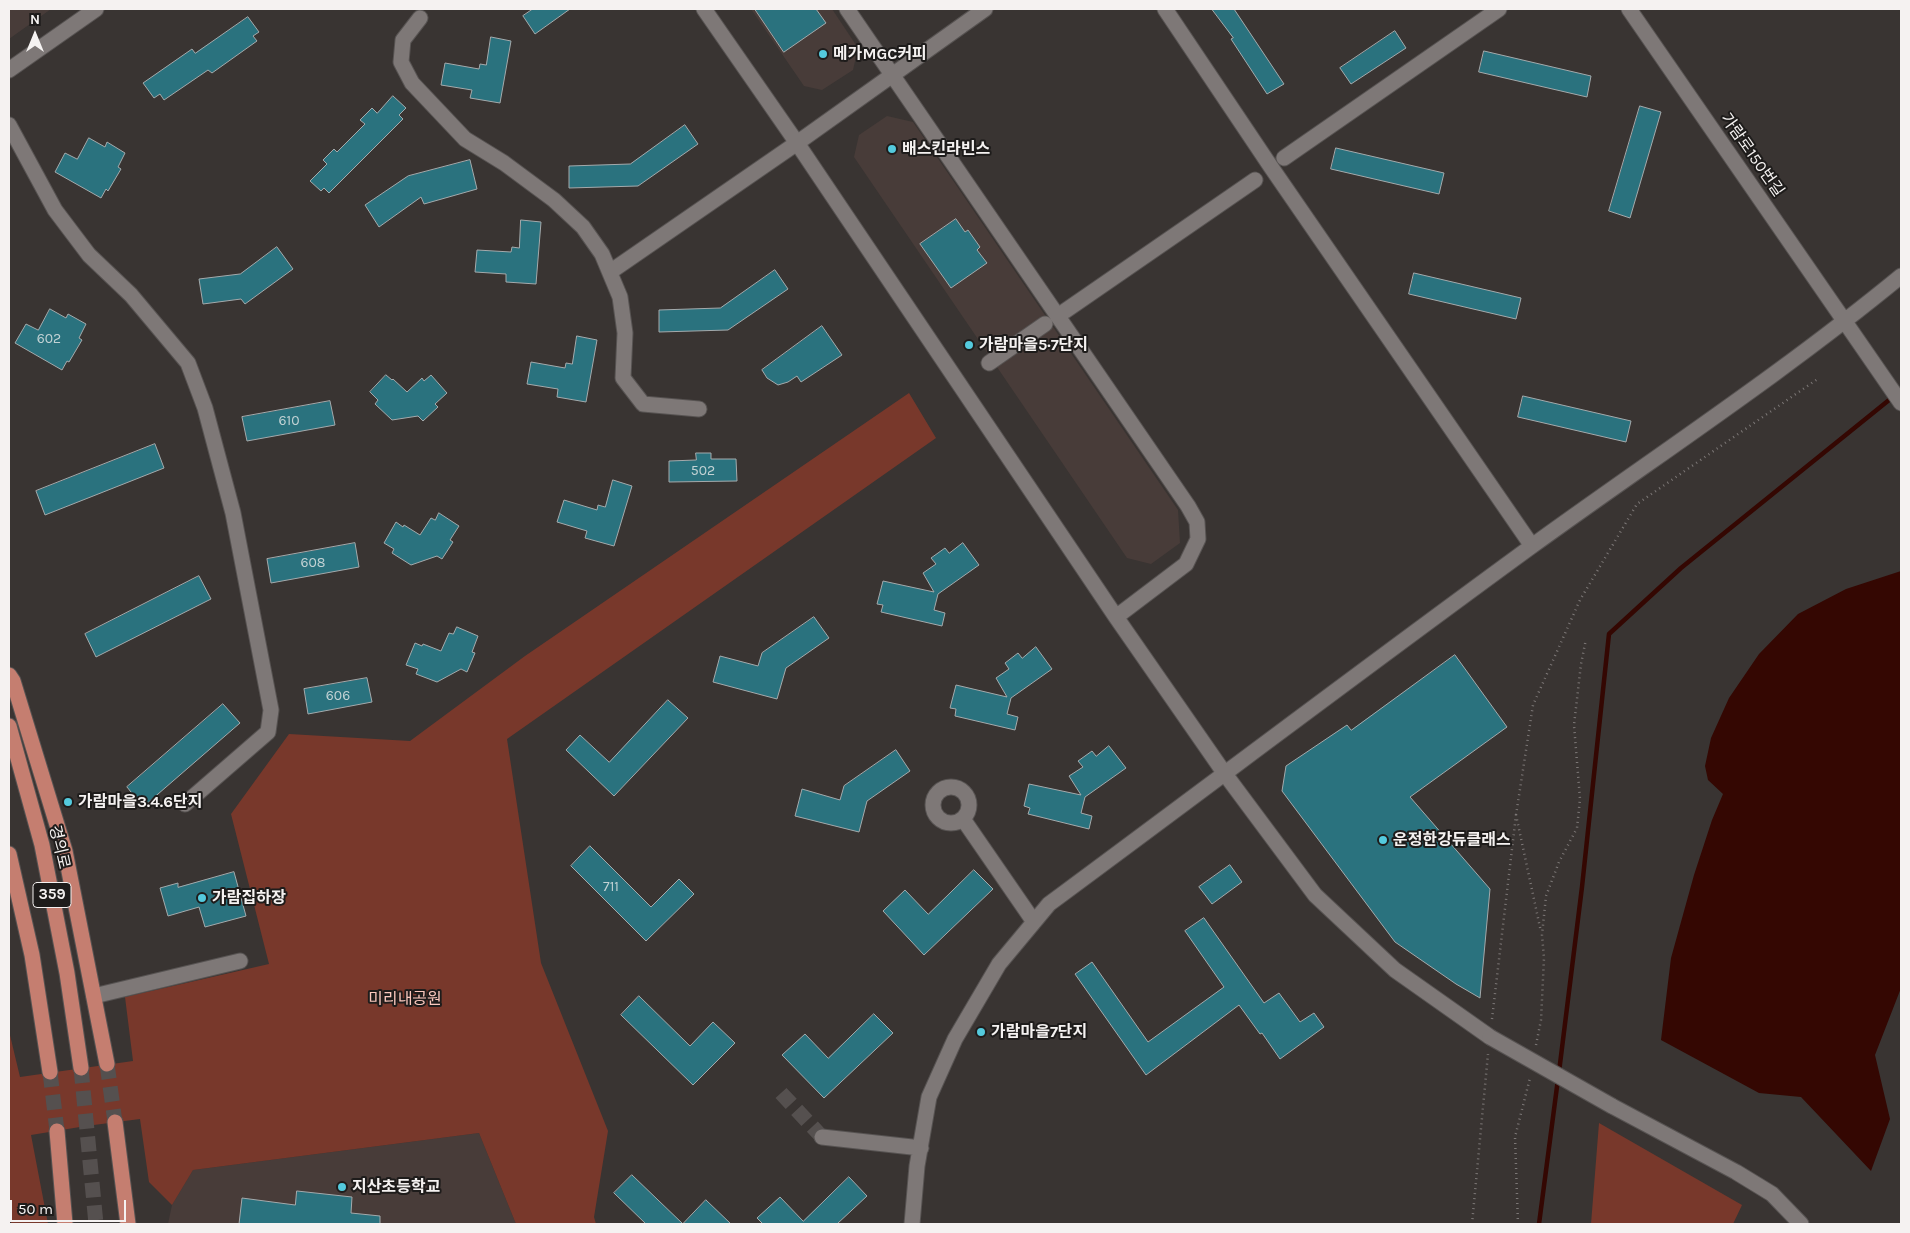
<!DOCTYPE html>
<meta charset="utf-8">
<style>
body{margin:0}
#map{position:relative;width:1910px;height:1233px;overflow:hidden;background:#393432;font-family:Karla,sans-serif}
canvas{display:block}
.frame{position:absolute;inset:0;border:10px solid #f5f2f1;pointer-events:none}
.north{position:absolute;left:10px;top:10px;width:50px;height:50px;-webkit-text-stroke:4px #1e1c1b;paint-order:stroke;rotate:0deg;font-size:14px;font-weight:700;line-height:20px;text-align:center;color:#f5f2f1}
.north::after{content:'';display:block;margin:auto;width:18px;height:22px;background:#f5f2f1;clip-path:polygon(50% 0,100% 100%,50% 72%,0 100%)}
.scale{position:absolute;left:10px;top:1200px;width:116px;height:22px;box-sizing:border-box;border:2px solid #f5f2f1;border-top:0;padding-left:6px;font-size:15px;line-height:18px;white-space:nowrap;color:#f5f2f1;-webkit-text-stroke:4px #1e1c1b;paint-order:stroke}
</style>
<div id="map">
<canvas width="1910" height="1233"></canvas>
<div class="frame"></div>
<div class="north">N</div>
<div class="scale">50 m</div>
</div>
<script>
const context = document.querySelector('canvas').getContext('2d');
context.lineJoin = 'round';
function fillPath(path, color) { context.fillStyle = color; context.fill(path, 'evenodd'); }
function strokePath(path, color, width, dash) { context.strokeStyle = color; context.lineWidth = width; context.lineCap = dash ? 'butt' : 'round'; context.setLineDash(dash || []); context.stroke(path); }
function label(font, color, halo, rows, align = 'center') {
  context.font = font + ' Karla,"Noto Sans KR",sans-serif'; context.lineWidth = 4; context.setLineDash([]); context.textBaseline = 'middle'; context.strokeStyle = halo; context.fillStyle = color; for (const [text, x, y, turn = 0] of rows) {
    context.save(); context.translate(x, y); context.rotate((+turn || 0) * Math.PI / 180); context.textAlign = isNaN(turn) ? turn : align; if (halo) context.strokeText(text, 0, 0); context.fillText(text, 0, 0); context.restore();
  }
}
fillPath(new Path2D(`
 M 9,9 L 51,9 L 9,39 Z
 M 751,9 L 832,9 L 858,48 L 853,70 L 822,90 L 804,86 Z
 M 887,116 L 913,122 L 1178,510 L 1180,543 L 1151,564 L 1127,558 L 854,157 L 859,135 Z
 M 479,1133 L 516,1224 L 168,1224 L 172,1205 L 193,1170 Z`), '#483c39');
fillPath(new Path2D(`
 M 909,393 L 936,438 L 507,739 L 541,963 L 608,1131 L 594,1217 L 596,1224 L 516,1224 L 479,1133 L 193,1170 L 172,1205 L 149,1182 L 140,1119 L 86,1126 L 31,1135 L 48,1224 L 12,1224 L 9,1219 L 9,1031 L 20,1077 L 133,1061 L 125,997 L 269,964 L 231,814 L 289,734 L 410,741 L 525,656 Z
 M 1599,1123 L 1742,1205 L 1733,1224 L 1591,1224 Z`), '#78382b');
fillPath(new Path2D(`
 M 1901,571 L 1901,988 L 1875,1055 L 1890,1119 L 1871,1171 L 1801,1097 L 1759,1093 L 1661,1040 L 1671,958 L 1694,875 L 1712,820 L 1723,794 L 1708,780 L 1705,766 L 1711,738 L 1729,698 L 1759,654 L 1798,614 L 1846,589 Z`), '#340702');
strokePath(new Path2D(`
 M 1559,1072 L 1582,887 L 1609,634 L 1681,568 L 1894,396
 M 1539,1224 L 1558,1079`), '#340702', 4.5);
const building = new Path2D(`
 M 533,9 L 570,9 L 535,34 L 523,16 Z
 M 755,9 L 816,9 L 826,23 L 784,52 Z
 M 1212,9 L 1234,9 L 1284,84 L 1267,94 L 1231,39 L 1233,38 Z
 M 248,17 L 259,32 L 253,36 L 257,41 L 212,73 L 208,70 L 164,100 L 160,94 L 154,98 L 143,83 L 192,49 L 195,53 Z
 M 1395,31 L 1406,48 L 1351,84 L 1340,68 Z
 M 491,37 L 511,41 L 500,103 L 470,98 L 472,90 L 441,85 L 445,63 L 479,69 L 480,64 L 486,65 Z
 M 1484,51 L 1591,76 L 1587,97 L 1479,72 Z
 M 393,96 L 406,108 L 399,115 L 403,119 L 329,193 L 324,188 L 321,191 L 310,181 L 327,164 L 323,160 L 334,149 L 337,152 L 365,124 L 360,120 L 372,108 L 377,113 Z
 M 1640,106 L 1661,112 L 1630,218 L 1609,211 Z
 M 685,125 L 698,144 L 638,186 L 569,188 L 569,166 L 630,164 Z
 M 89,138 L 105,147 L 107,142 L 125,153 L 118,167 L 121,169 L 108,191 L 106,189 L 101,198 L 55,172 L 65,153 L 77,159 Z
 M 1336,148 L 1444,173 L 1439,194 L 1331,169 Z
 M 470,160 L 477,189 L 424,204 L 421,197 L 379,227 L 365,205 L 408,176 Z
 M 956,219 L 965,232 L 968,230 L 980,247 L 977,250 L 987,263 L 951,288 L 920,244 Z
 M 521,220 L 541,222 L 536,284 L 506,282 L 506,274 L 475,272 L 477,250 L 511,252 L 512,247 L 519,248 Z
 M 277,247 L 293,269 L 245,304 L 241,299 L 203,304 L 199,279 L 240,274 Z
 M 775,270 L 788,289 L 728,330 L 659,332 L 659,310 L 720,308 Z
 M 1414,273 L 1521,298 L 1516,319 L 1409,294 Z
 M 50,309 L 66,318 L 68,314 L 86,324 L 79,338 L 82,340 L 69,362 L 67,361 L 62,370 L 15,343 L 26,324 L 38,330 Z
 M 822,326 L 842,355 L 801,382 L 797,376 L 788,382 L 778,385 L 767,378 L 762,370 Z
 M 577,336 L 597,340 L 586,402 L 557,397 L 558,389 L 527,384 L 531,362 L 565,368 L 566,363 L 572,364 Z
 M 386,375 L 392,380 L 393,379 L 407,392 L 422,378 L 424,381 L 431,375 L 447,393 L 435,404 L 438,407 L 423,421 L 418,416 L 392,420 L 375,404 L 378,400 L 370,392 Z
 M 1523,396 L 1631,421 L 1626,442 L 1518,417 Z
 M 330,401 L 335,425 L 247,441 L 242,417 Z
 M 155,444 L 164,468 L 45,515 L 36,491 Z
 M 696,453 L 711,453 L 711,459 L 736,459 L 737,481 L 669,482 L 669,461 L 696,460 Z
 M 613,480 L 632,486 L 614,546 L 585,538 L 587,531 L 557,522 L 564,500 L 597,510 L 598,505 L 605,507 Z
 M 439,513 L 459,526 L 450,540 L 453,542 L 442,559 L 437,556 L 411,565 L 392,553 L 394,549 L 384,543 L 396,522 L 403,527 L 404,525 L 420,535 L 431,518 L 435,520 Z
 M 355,543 L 359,567 L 271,583 L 267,559 Z
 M 963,543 L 979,565 L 938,594 L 934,610 L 945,613 L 942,626 L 881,612 L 883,605 L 877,604 L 883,581 L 934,592 L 923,573 L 936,564 L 931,558 L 945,548 L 949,553 Z
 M 199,576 L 211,599 L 96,657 L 85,634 Z
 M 814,617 L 829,638 L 786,668 L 777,699 L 713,682 L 720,656 L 758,666 L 762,653 Z
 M 457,627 L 478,636 L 472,652 L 475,653 L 467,672 L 461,669 L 437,682 L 416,674 L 418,669 L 406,665 L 415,643 L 422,646 L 423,644 L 441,651 L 449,633 L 453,634 Z
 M 1036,647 L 1052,669 L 1011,698 L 1007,714 L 1018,717 L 1015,730 L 955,716 L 956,709 L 950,708 L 956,685 L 1007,697 L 996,678 L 1009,669 L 1005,663 L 1018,653 L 1022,658 Z
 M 1455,655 L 1507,727 L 1410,797 L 1490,889 L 1480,998 L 1456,984 L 1395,942 L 1282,791 L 1286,766 L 1347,725 L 1351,730 Z
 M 367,678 L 372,702 L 308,714 L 304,689 Z
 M 668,700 L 688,718 L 614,796 L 566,750 L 580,735 L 609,762 Z
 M 223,704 L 240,723 L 143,807 L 127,787 Z
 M 1109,746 L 1126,768 L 1085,797 L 1081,813 L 1092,816 L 1089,829 L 1028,814 L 1030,808 L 1024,806 L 1029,784 L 1081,795 L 1069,776 L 1083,767 L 1078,761 L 1092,751 L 1096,756 Z
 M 896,750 L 910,771 L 867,801 L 859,832 L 795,816 L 802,789 L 840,800 L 844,786 Z
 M 590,846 L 651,907 L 679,879 L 694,894 L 646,941 L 571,866 Z
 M 1230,865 L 1242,882 L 1212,904 L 1199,887 Z
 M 974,870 L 993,889 L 924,955 L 883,911 L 905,890 L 928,914 Z
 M 234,872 L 246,916 L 205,927 L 199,907 L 168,916 L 160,888 L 178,883 L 178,887 Z
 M 1204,918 L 1264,1003 L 1279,993 L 1300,1022 L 1314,1013 L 1324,1027 L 1280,1059 L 1262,1033 L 1260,1034 L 1239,1005 L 1146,1075 L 1075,974 L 1092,962 L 1148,1042 L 1224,987 L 1185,931 Z
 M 639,996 L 690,1046 L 713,1022 L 735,1043 L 693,1085 L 621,1015 Z
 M 874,1014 L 893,1033 L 824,1098 L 782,1055 L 805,1034 L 828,1058 Z
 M 632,1175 L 683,1224 L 646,1224 L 614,1193 Z
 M 849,1177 L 867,1196 L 837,1224 L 763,1224 L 757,1218 L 780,1197 L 803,1221 Z
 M 297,1191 L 352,1197 L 351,1213 L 380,1216 L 380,1224 L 239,1224 L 242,1198 L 295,1205 Z
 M 706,1200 L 731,1224 L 683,1224 Z`);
fillPath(building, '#2a727e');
strokePath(building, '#a4aaac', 1);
strokePath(new Path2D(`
 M 781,1093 L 822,1137`), '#55504f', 15, [15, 8]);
strokePath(new Path2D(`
 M 107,1064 L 115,1122
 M 81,1068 L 96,1224
 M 50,1072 L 57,1131`), '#55504f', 15, [15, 8]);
const minor = new Path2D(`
 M 704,9 L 797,143 L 1116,617 L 1225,774 L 1315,895 L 1395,970 L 1490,1037
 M 847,9 L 1188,506 L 1197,522 L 1198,539 L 1186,564 L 1116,617
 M 1165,9 L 1271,167 L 1532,546
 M 1629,9 L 1901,403
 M 420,18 L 403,40 L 401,62 L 412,83 L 465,139 L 504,163 L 554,200 L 583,227 L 602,254 L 620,297 L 625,333 L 623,378 L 643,404 L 699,409
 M 9,70 L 96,9
 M 9,125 L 55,210 L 89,255 L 131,295 L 188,363 L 205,408 L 233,513 L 271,710 L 268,732 L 185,804
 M 1284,158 L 1499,9
 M 610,272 L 797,143 L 985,9
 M 1065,311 L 1255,180
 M 989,363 L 1045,324
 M933 805a18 18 0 1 1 36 0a18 18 0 1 1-36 0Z
 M 963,819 L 1034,922
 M 94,996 L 240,961
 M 1612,1106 L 1736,1172 L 1772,1194 L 1801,1224
 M 822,1137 L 921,1148
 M 912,1224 L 917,1166 L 929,1097 L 955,1039 L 999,964 L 1049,904 C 1210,785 1370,664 1532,546 C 1655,457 1783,373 1901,276`);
const major = new Path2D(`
 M 9,675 L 13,681 L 65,851 L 107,1064
 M 9,726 L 42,845 L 67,973 L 81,1068
 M 9,854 L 32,955 L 50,1072
 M 115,1122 L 128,1224
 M 57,1131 L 65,1224`);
strokePath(minor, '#575352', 17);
strokePath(major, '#575352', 17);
strokePath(new Path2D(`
 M 1516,815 L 1533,705 L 1580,600 L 1637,504 L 1819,378
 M 1492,1019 L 1516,815 L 1541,932
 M 1536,1045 L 1541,1020 L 1544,958 L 1542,935 L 1546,896 L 1559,862 L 1577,828 L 1580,799 L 1574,725 L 1581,664 L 1586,639
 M 1472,1224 L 1488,1054
 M 1518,1224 L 1515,1137 L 1530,1078`), '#7d7877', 2.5, [1, 4]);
strokePath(minor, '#7e7877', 15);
strokePath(major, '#c57e70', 15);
const minorBridge = new Path2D(`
 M 1490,1037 L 1612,1106`);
strokePath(minorBridge, '#575352', 17, []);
strokePath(minorBridge, '#7e7877', 15);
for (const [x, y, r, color] of [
 [823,54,5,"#54cadd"],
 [892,149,5,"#54cadd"],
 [969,345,5,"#54cadd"],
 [68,802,5,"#54cadd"],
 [1383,840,5,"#54cadd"],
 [202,898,5,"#54cadd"],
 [981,1032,5,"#54cadd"],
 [342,1187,5,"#54cadd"]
]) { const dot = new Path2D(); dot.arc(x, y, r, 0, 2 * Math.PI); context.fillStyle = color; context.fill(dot); strokePath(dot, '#1e1c1b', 2); }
label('14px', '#c2d2d4', null, [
 ["602",49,339],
 ["610",289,421],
 ["502",703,471],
 ["608",313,563],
 ["606",338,696],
 ["711",611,887]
]);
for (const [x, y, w] of [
 [52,895,38]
]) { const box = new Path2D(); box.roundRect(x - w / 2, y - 12.5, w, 25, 4); context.fillStyle = '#1e1c1b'; context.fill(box); strokePath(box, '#f5f2f1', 1); }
label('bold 15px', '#f5f2f1', null, [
 ["359",52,895]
]);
label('bold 16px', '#f5f2f1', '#1e1c1b', [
 ["메가MGC커피",833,54],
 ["배스킨라빈스",902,149],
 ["가람마을5·7단지",979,345],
 ["가람마을3.4.6단지",78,802],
 ["운정한강듀클래스",1393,840],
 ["가람집하장",212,898],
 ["가람마을7단지",991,1032],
 ["지산초등학교",352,1187]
], 'left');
label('16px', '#f5f2f1', '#1e1c1b', [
 ["가람로150번길",1752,155,55],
 ["경의로",59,847,77]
]);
label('16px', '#fbc8bd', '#1e1c1b', [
 ["미리내공원",405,999]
]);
</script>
